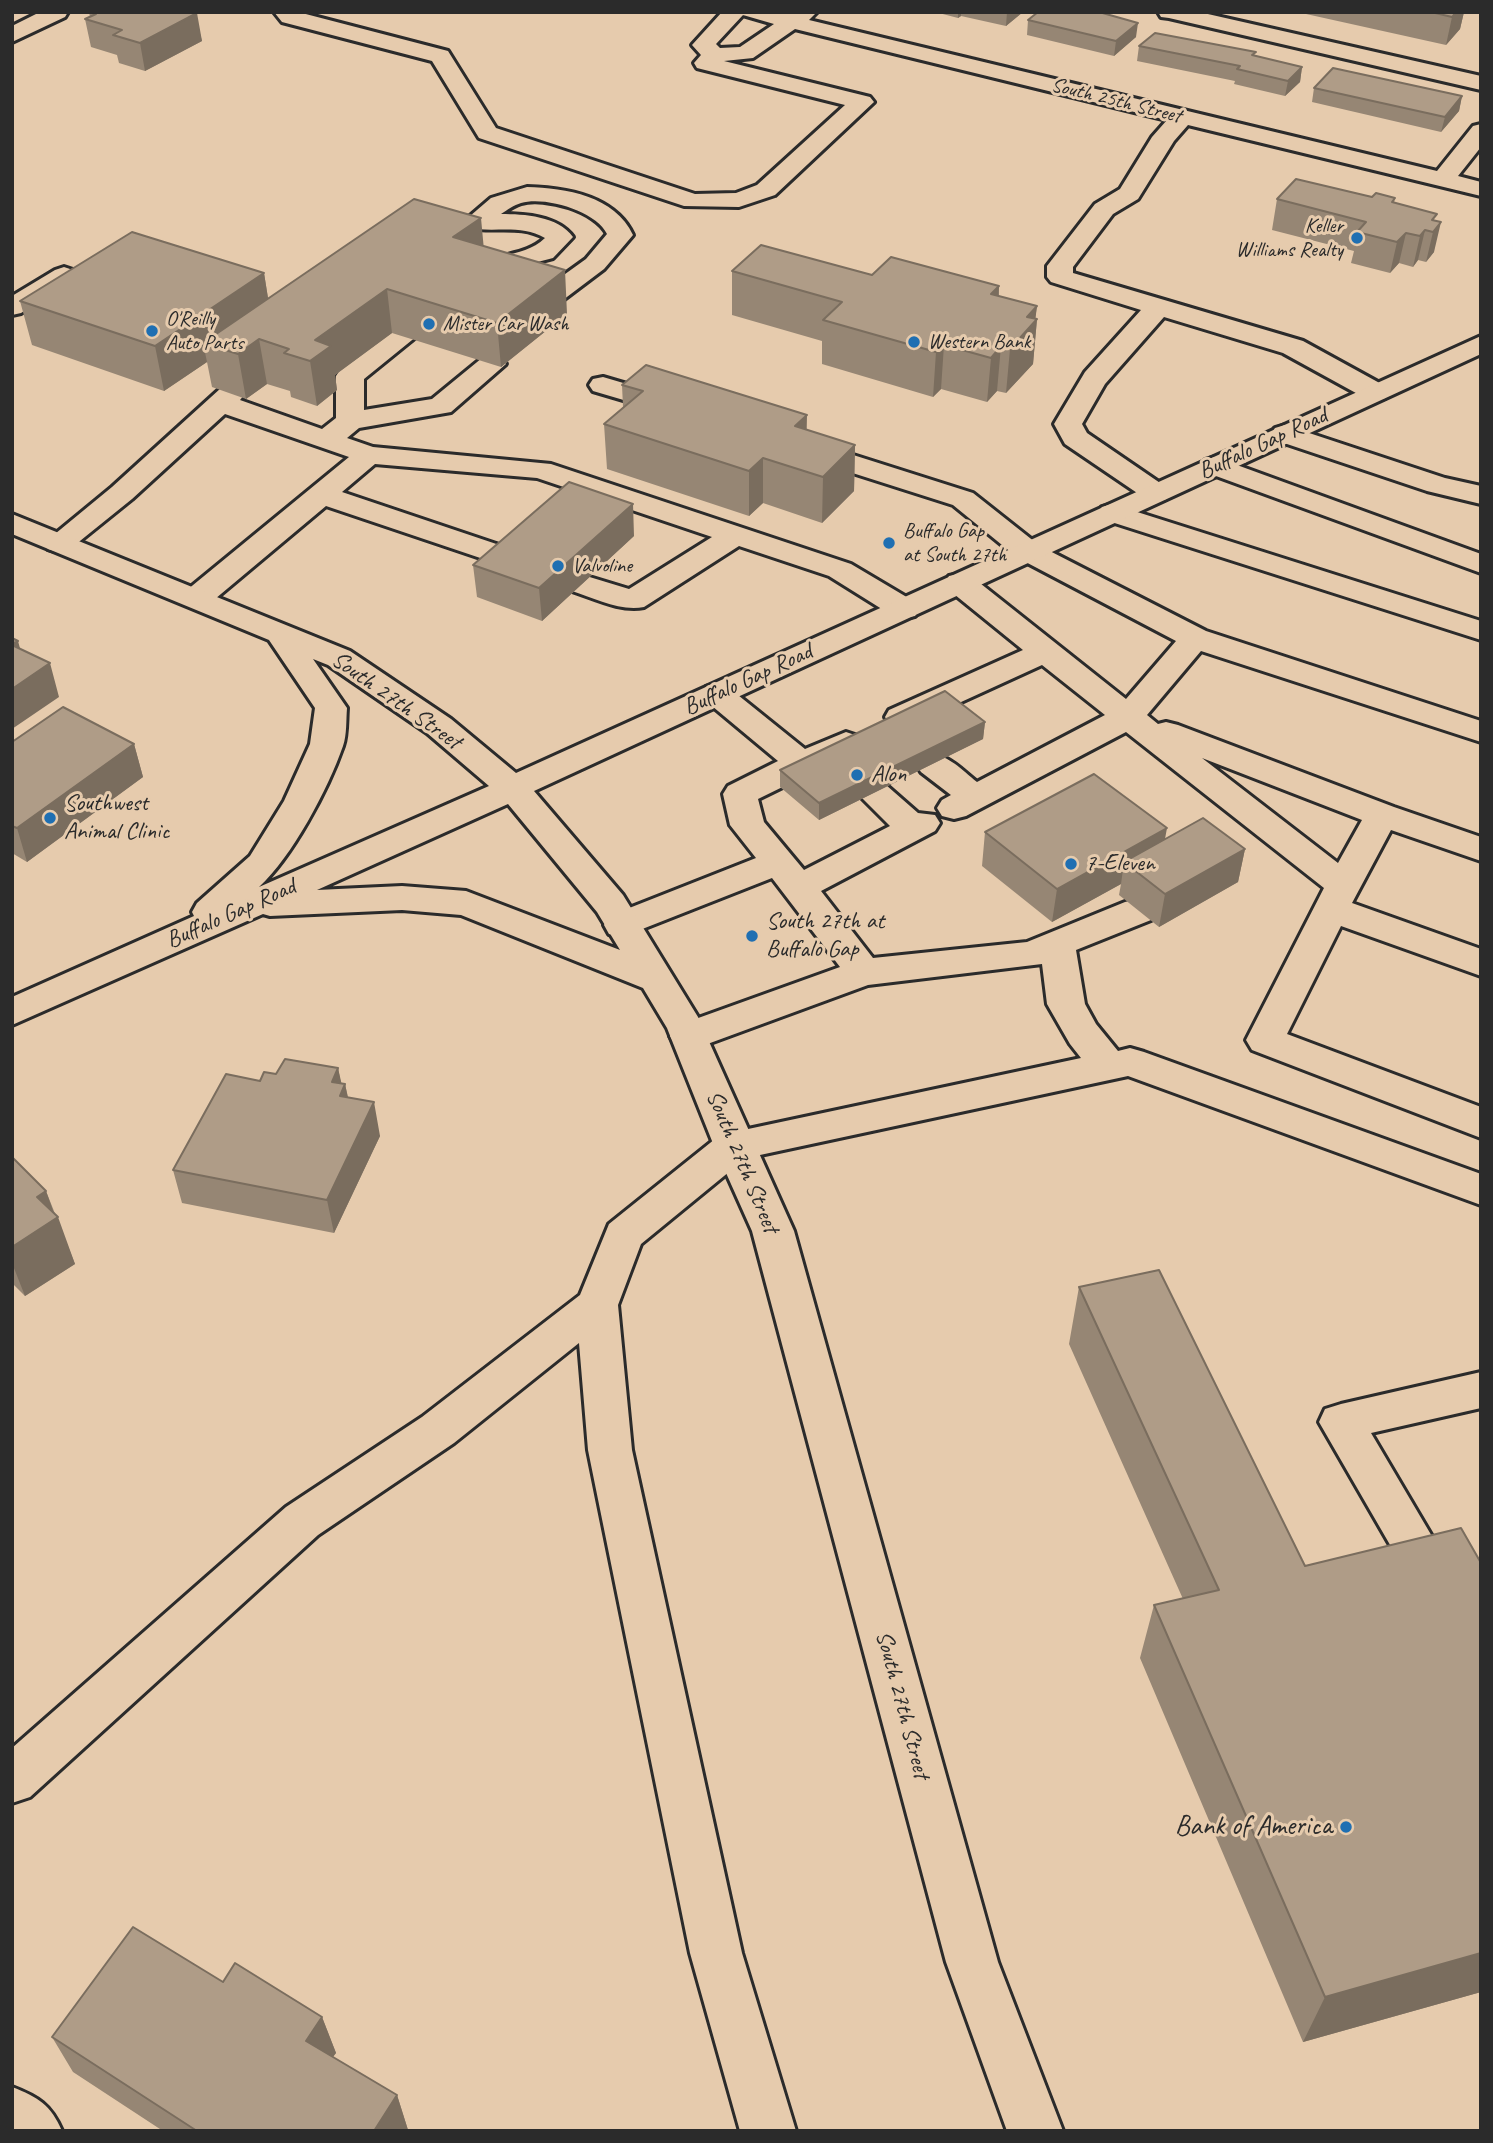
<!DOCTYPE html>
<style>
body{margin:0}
#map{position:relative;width:1493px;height:2143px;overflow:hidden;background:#e6cbad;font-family:Caveat,sans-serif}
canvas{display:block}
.frame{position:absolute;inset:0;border:14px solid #2b2b2b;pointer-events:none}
</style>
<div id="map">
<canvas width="1493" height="2143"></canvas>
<div class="frame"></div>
</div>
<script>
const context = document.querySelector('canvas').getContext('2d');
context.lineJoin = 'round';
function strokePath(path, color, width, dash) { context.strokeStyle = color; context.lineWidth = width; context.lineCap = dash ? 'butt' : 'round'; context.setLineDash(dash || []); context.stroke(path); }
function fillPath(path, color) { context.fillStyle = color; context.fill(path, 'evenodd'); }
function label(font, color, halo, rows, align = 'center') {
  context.font = font + ' Caveat,sans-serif'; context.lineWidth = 6; context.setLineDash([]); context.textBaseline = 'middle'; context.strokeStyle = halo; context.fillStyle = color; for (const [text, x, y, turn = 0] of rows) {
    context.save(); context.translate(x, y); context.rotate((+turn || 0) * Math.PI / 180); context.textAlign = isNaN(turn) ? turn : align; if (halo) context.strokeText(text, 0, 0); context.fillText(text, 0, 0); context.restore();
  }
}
const minor = new Path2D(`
 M 40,12 L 68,12 L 65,17 L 12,42 L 12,26 Z
 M 274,12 L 298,12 L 448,51 L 496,128 L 695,194 L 736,193 L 757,185 L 845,105 L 697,68 L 694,63 L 701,55 L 692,45 L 722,12 L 788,14 L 817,12 L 809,20 L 1437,171 L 1473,126 L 1481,124 L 1481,147 L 1458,176 L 1481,182 L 1481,196 L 1188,125 L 1174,141 L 1138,199 L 1113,214 L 1073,267 L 1073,273 L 1303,341 L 1385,386 L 1389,392 L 1385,398 L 1375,400 L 1365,398 L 1283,353 L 1164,317 L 1105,384 L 1082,424 L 1087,433 L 1166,487 L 1171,493 L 1166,499 L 1156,502 L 1146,499 L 1065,444 L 1054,424 L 1085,372 L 1141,310 L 1051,282 L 1047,277 L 1047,266 L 1095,204 L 1120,189 L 1152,137 L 1167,120 L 795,29 L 753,58 L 724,61 L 870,97 L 874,102 L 775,195 L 739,207 L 684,206 L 479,138 L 432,61 L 282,22 ZM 743,15 L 774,24 L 740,47 L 720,48 L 716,44 Z
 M 1158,12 L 1199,12 L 1481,76 L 1481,90 L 1169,18 L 1161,17 Z
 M 527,187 C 566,188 615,196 633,235 L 604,269 L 547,312 L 538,314 L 529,312 L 525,306 L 529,300 L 586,259 L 607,234 C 596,211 545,196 521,203 C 514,205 507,210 501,214 C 524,214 558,216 573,237 L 553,258 L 503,271 L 486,285 L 477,288 L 468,285 L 464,280 C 485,249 521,261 545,238 C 519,223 493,234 466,227 L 463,222 L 491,198 Z
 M 64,267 L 73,270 L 77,275 L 73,280 L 21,313 L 12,315 L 12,296 L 55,270 Z
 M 404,328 L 413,330 L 417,336 L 364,379 L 364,410 L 432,399 L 482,358 L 492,356 L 502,358 L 506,364 L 451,412 L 359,428 L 347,438 L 373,447 L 551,464 L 851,564 L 915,602 L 920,609 L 915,616 L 904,618 L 893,616 L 829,576 L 739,546 L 644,607 C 621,612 594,598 572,591 L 568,584 L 572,577 L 583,575 L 629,589 L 712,537 L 537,478 L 375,464 L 342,492 L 529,555 L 533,561 L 529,567 L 518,570 L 507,567 L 326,506 L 209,604 L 198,606 L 187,604 L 183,597 L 187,590 L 349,457 L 225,414 L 132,499 L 70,549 L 59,552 L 48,549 L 44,543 L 112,487 L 221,388 L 231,386 L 241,388 L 245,394 L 240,400 L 322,429 L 336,418 L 336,376 L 340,370 L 395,330 Z
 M 603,377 L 681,400 L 685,406 L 681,412 L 671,414 L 593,391 L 589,385 L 593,379 Z
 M 1285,425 L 1445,478 L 1481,486 L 1481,504 L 1427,491 L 1275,440 L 1271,434 L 1275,428 Z
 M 806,440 L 973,493 L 1040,546 L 1206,631 L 1481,721 L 1481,742 L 1201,651 L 1147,715 L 1158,724 L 1166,722 L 1178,725 L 1394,807 L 1481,837 L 1481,861 L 1391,830 L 1352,903 L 1481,949 L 1481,976 L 1341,926 L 1287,1034 L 1481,1107 L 1481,1138 L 1252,1050 L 1246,1040 L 1324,888 L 1126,732 L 966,816 L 954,819 L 942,816 L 937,808 L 942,800 L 951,795 L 921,772 L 916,764 L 921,756 C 945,750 959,768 977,782 L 1105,715 L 1042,665 L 913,724 L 901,727 L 889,724 L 885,717 L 889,710 L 1023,650 L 949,590 L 945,583 L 949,576 L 960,574 L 971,576 L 1126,699 L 1176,641 L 1018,558 L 953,505 L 796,455 L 792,449 L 796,443 ZM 1202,758 L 1362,820 L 1338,863 Z
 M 1215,457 L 1481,554 L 1481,573 L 1205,472 L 1201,466 L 1205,460 Z
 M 1112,504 L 1481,621 L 1481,640 L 1102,519 L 1097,513 L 1102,507 Z
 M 717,684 L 728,687 L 805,749 L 846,732 L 858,736 L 863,743 L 858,750 L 758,799 L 764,822 L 804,870 L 890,826 L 857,793 L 862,785 L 874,782 L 886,785 L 918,813 L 935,815 L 940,823 L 935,831 L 821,891 L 873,958 L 1027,942 L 1125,902 L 1138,899 L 1151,902 L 1156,911 L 1151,920 L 1076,950 L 1085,1004 L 1096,1024 L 1118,1051 L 1130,1048 L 1144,1052 L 1481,1174 L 1481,1205 L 1128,1076 L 746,1158 L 641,1244 L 618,1305 L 632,1450 L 742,1953 L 796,2131 L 740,2131 L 690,1953 L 588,1450 L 579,1343 L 454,1443 L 318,1535 L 30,1797 L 12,1803 L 12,1748 L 286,1507 L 422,1417 L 580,1295 L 609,1224 L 720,1135 L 1081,1058 L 1070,1044 L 1047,1004 L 1042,964 L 868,985 L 702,1046 L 689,1050 L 676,1046 L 670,1036 L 676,1026 L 840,967 L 772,878 L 622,937 L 609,934 L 604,925 L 609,916 L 756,858 L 730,825 L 723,794 L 728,786 L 778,761 L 706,701 L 701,694 L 706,687 Z
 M 1481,1372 L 1481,1408 L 1371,1433 L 1443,1555 L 1436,1569 L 1420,1575 L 1404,1569 L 1319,1422 L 1325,1409 L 1341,1404 Z
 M 12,2087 C 38,2097 51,2105 62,2131 L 12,2131 Z`);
const major = new Path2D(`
 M 1481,336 L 1481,354 L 534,791 L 623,895 L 698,1017 L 794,1231 L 998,1962 L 1063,2131 L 1007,2131 L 946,1962 L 752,1231 L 714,1146 L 667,1028 L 643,988 L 461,915 L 402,910 L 270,916 L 263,914 L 12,1025 L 12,997 L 194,916 L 192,912 L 197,903 L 250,856 L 284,801 L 310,744 L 315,708 L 269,640 L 12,534 L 12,514 L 350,651 L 451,719 L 516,773 ZM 313,659 L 328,665 L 427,733 L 489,786 L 259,887 C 292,857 328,789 343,746 C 347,735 346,720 347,708 ZM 508,804 L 597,912 L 620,950 L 466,891 L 402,886 L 317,890 Z`);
strokePath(minor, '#2b2b2b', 6);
strokePath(major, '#2b2b2b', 6);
fillPath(minor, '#e6cbad');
fillPath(major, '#e6cbad');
fillPath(new Path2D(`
 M 89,12 L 194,12 L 202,41 L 145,71 L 119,63 L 117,55 L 91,47 L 85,19 L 90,17 Z
 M 935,12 L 1023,12 L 1006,26 L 961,16 L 958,18 Z
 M 1297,12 L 1464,12 L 1460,29 L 1446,45 Z
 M 1028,20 L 1136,37 L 1114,56 L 1027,35 Z
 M 1139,46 L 1256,56 L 1302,67 L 1300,82 L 1285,96 L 1234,84 L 1235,81 L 1137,61 Z
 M 1314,88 L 1462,96 L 1459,111 L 1441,132 L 1312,102 Z
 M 1372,197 L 1395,198 L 1394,203 L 1435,220 L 1434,252 L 1426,262 L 1418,260 L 1413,267 L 1399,263 L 1390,273 L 1351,263 L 1354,251 L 1272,230 L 1277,199 Z
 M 483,246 L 567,314 L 501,367 L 392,333 L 335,375 L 337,390 L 317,406 L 291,397 L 290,391 L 267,384 L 246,399 L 212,387 L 207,362 L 164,391 L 32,345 L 20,301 L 264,273 L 268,298 Z
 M 732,271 L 872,275 L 999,286 L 999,296 L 1037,306 L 1035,319 L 1037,319 L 1033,364 L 1006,393 L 997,391 L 987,402 L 941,389 L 933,397 L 822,364 L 822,341 L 732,315 Z
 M 622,385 L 807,430 L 855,445 L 854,491 L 822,523 L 763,503 L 749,516 L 607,469 L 604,424 L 623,407 Z
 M 634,536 L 542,621 L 477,597 L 473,565 Z
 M 985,722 L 983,739 L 819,820 L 780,787 L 780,770 Z
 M 12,742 L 134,744 L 143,777 L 27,862 L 12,853 Z
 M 985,832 L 1165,840 L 1245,849 L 1238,882 L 1159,927 L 1119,895 L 1121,884 L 1052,922 L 982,866 Z
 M 338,1068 L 341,1084 L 345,1084 L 348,1097 L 380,1136 L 334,1233 L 182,1203 L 173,1170 L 260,1081 L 276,1074 Z
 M 12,1157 L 46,1191 L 75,1264 L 25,1296 L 12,1283 Z
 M 1079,1287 L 1305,1566 L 1481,1563 L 1481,1992 L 1303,2042 L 1140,1658 L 1154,1605 L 1183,1599 L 1069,1344 Z
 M 223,1982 L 322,2017 L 336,2053 L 332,2057 L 397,2095 L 408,2130 L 407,2131 L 163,2131 L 73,2072 L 52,2037 Z`), '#968674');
fillPath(new Path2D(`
 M 958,12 L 961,12 L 961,16 L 958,18 Z
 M 1007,12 L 1023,12 L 1006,26 Z
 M 1456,12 L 1464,12 L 1460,29 L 1446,45 L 1452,17 Z
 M 197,13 L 202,41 L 145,71 L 140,43 Z
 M 1138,23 L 1136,37 L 1114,56 L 1116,41 Z
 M 1302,67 L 1300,82 L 1285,96 L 1288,81 Z
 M 1462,96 L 1459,111 L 1441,132 L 1445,117 Z
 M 481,218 L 485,261 L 453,237 Z
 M 1441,222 L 1434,252 L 1426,262 L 1433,232 Z
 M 1425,230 L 1418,260 L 1413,267 L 1420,236 Z
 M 1406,233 L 1399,263 L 1390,273 L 1397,242 Z
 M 565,270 L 567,314 L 501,367 L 497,323 Z
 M 264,273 L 271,317 L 203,343 L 207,362 L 164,391 L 155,346 Z
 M 999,286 L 996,330 L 991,294 Z
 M 387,289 L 392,333 L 335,375 L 337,390 L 317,406 L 310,361 L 315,340 Z
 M 1037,306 L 1035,322 L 1037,319 L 1033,364 L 1006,393 L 1010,349 L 1027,317 Z
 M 259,339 L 267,384 L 246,399 L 238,354 Z
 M 944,345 L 941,389 L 933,397 L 936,352 Z
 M 1001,346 L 997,391 L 987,402 L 991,358 Z
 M 807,415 L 806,461 L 795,426 Z
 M 855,445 L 854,491 L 822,523 L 823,477 Z
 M 763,458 L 763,503 L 749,516 L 749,471 Z
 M 633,504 L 634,536 L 542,621 L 539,588 Z
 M 18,641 L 27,674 L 12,644 Z
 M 50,663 L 59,697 L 12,729 L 12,689 Z
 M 985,722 L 983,739 L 819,820 L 819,803 Z
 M 134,744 L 143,777 L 27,862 L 17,828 Z
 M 1167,828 L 1161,861 L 1124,862 L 1121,884 L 1052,922 L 1057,889 Z
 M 1245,849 L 1238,882 L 1159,927 L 1165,894 Z
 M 338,1068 L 343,1090 L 345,1084 L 352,1118 L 332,1082 Z
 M 374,1102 L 380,1136 L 334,1233 L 327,1200 Z
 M 46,1191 L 56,1219 L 58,1217 L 75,1264 L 25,1296 L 12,1263 L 12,1247 L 37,1197 Z
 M 1481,1953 L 1481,1992 L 1303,2042 L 1325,1997 Z
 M 322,2017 L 336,2053 L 319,2076 L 306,2041 Z
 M 397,2095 L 408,2130 L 407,2131 L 374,2131 Z`), '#7a6d5e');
const building = new Path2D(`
 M 92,12 L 194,12 L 197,13 L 140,43 L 113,35 L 122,30 L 85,19 L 96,14 Z
 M 1038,12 L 1099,12 L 1138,23 L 1116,41 L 1028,20 Z
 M 1431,12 L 1456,12 L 1452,17 Z
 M 1155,33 L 1256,52 L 1252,55 L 1302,67 L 1288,81 L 1237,69 L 1240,66 L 1139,46 Z
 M 1333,68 L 1462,96 L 1445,117 L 1314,88 Z
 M 1296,179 L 1372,197 L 1376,193 L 1395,198 L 1392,202 L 1437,214 L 1432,220 L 1441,222 L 1433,232 L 1425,230 L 1420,236 L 1406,233 L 1397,242 L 1357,232 L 1366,222 L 1277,199 Z
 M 414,199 L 481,218 L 453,237 L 565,270 L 497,323 L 387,289 L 315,340 L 331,346 L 310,361 L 284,353 L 289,349 L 259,339 L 238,354 L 203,343 Z
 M 132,232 L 264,273 L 155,346 L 20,301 Z
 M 761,245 L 872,275 L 891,257 L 999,286 L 991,294 L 1037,306 L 1027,317 L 1037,319 L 1010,349 L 1001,346 L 991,358 L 944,345 L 936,352 L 823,320 L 842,302 L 732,271 Z
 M 646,365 L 807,415 L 795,426 L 855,445 L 823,477 L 763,458 L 749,471 L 604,424 L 643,391 L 622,385 Z
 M 569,482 L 633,504 L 539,588 L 473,565 Z
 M 12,638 L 18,641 L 12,644 Z
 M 12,645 L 50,663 L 12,689 Z
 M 945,691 L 985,722 L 819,803 L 780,770 Z
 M 63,707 L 134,744 L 17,828 L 12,826 L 12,742 Z
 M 1094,774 L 1167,828 L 1057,889 L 985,832 Z
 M 1203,818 L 1245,849 L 1165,894 L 1124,862 Z
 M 285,1059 L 338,1068 L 332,1082 L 345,1084 L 340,1096 L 374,1102 L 327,1200 L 173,1170 L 226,1074 L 260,1081 L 264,1072 L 276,1074 Z
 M 12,1157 L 46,1191 L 37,1197 L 58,1217 L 12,1247 Z
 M 1159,1270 L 1305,1566 L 1461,1528 L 1481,1563 L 1481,1953 L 1325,1997 L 1154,1605 L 1219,1590 L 1079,1287 Z
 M 133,1927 L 223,1982 L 235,1963 L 322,2017 L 306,2041 L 397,2095 L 374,2131 L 197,2131 L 52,2037 Z`);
fillPath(building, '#af9c87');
strokePath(building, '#7a6d5e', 2);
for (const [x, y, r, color] of [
 [1357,238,7,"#1f6fb2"],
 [429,324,7,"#1f6fb2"],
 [152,331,7,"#1f6fb2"],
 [914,342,7,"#1f6fb2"],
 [889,543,7,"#1f6fb2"],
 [558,566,7,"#1f6fb2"],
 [857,775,7,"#1f6fb2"],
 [50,818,7,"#1f6fb2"],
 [1071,864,7,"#1f6fb2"],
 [752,936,7,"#1f6fb2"],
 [1346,1827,7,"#1f6fb2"]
]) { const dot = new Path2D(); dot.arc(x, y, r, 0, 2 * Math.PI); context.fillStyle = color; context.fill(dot); strokePath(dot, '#e6cbad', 2.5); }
label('21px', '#2b2b2b', '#e6cbad', [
 ["South 25th Street",1116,101,14]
]);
label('21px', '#2b2b2b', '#e6cbad', [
 ["Keller",1343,226,"right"],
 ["Williams Realty",1343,250,"right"],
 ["O'Reilly",166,319],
 ["Auto Parts",166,343],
 ["Mister Car Wash",443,324],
 ["Western Bank",928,342],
 ["Buffalo Gap",903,531],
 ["at South 27th",903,555],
 ["Valvoline",572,566]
], 'left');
label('24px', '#2b2b2b', '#e6cbad', [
 ["Buffalo Gap Road",1263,444,-25],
 ["Buffalo Gap Road",748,680,-25],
 ["South 27th Street",396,701,35],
 ["Buffalo Gap Road",231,914,-24],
 ["South 27th Street",742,1162,67],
 ["South 27th Street",902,1705,75]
]);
label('24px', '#2b2b2b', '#e6cbad', [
 ["Alon",871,775],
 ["Southwest",64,804],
 ["Animal Clinic",64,832],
 ["7-Eleven",1085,864],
 ["South 27th at",766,922],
 ["Buffalo Gap",766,950]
], 'left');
label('28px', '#2b2b2b', '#e6cbad', [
 ["Bank of America",1332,1827]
], 'right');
</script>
